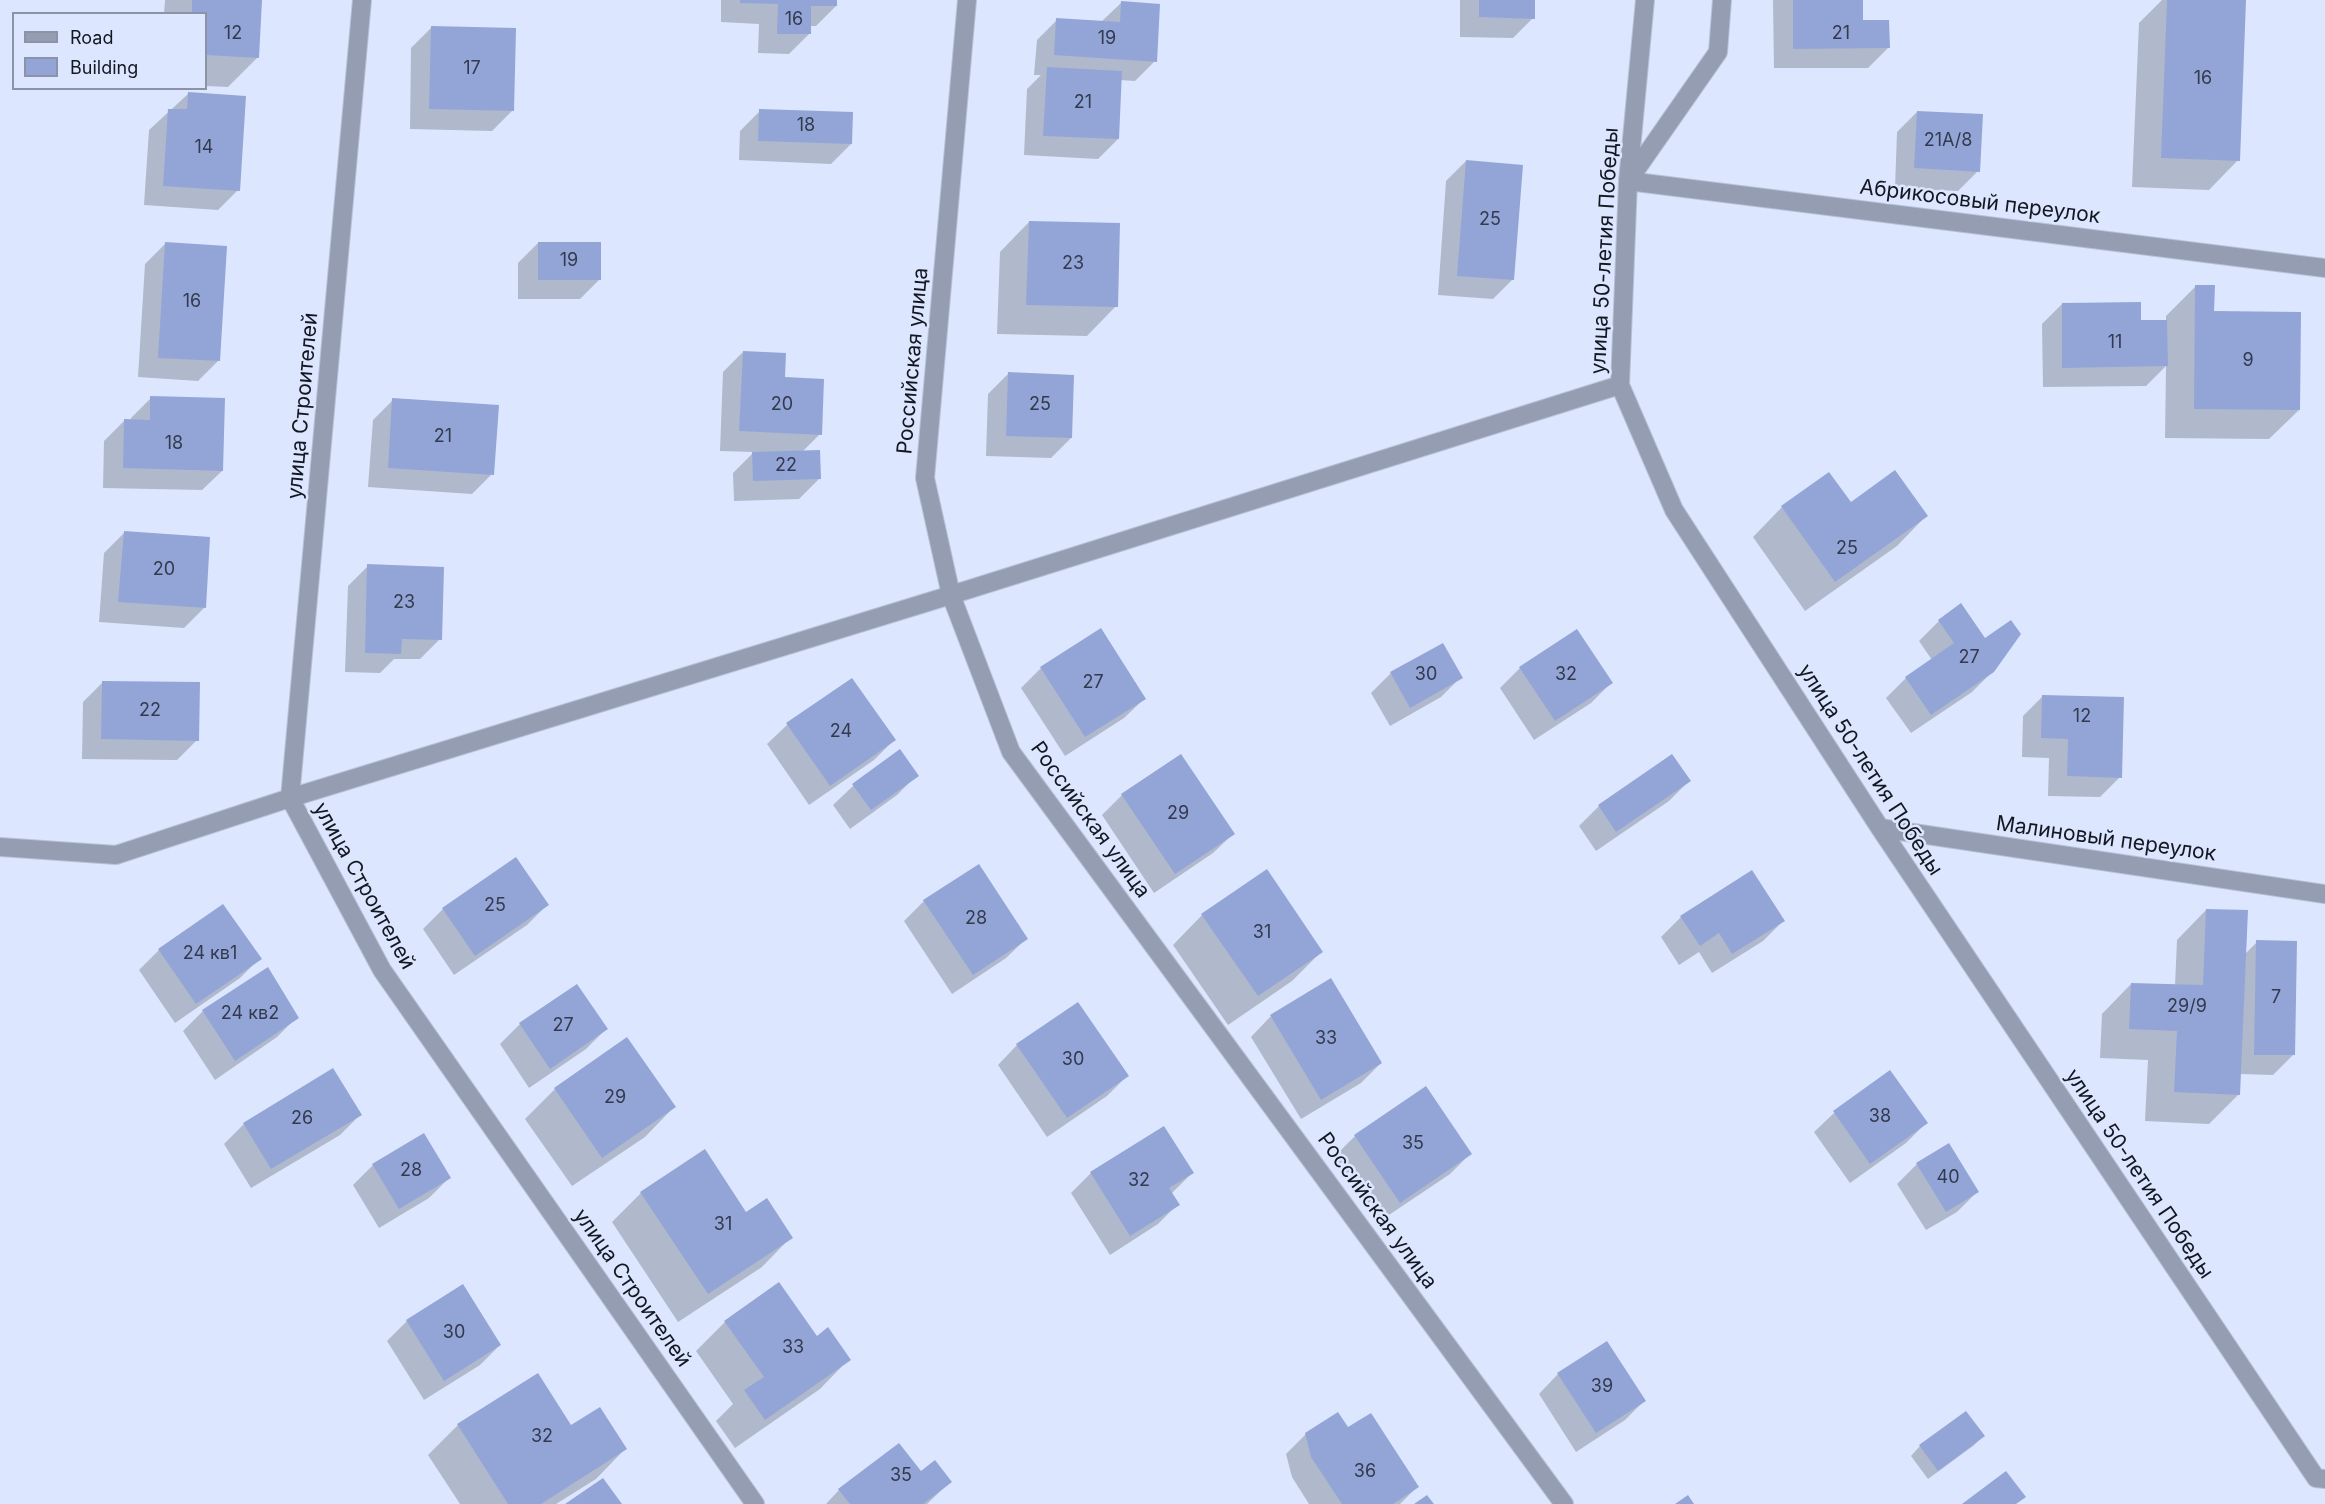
<!DOCTYPE html>
<meta charset="utf-8">
<style>
body{margin:0}
#map{position:relative;width:2325px;height:1504px;overflow:hidden;background:#dce6fe;font-family:Inter,sans-serif}
canvas{display:block}
.legend{position:absolute;left:12px;top:12px;width:195px;height:78px;box-sizing:border-box;background:#dce6fe;border:2px solid #8c93a6;margin:0;padding:8px 10px;list-style:none;font-size:18px;color:#131721}
.legend li{display:flex;align-items:center;gap:12px;height:30px}
.legend b{width:30px;border:2px solid #8c93a6}
</style>
<div id="map">
<canvas width="2325" height="1504"></canvas>
<ul class="legend">
<li><b style="height:8px;background:#959db3"></b>Road</li>
<li><b style="height:16px;background:#92a5d6"></b>Building</li>
</ul>
</div>
<script>
const context = document.querySelector('canvas').getContext('2d');
context.lineJoin = 'round';
function fillPath(path, color) { context.fillStyle = color; context.fill(path, 'evenodd'); }
function strokePath(path, color, width, dash) { context.strokeStyle = color; context.lineWidth = width; context.lineCap = dash ? 'butt' : 'round'; context.setLineDash(dash || []); context.stroke(path); }
function label(font, color, halo, rows, align = 'center') {
  context.font = font + ' Inter,sans-serif'; context.lineWidth = 5; context.setLineDash([]); context.textBaseline = 'middle'; context.strokeStyle = halo; context.fillStyle = color; for (const [text, x, y, turn = 0] of rows) {
    context.save(); context.translate(x, y); context.rotate((+turn || 0) * Math.PI / 180); context.textAlign = isNaN(turn) ? turn : align; if (halo) context.strokeText(text, 0, 0); context.fillText(text, 0, 0); context.restore();
  }
}
fillPath(new Path2D(`
 M 165,0 L 260,0 L 258,57 L 228,87 L 206,86 L 206,14 L 164,14 Z
 M 721,0 L 836,0 L 836,6 L 816,26 L 810,26 L 809,34 L 789,54 L 758,53 L 759,24 L 721,22 Z
 M 1460,0 L 1534,0 L 1533,18 L 1513,38 L 1460,37 Z
 M 1773,0 L 1861,0 L 1862,22 L 1888,48 L 1868,68 L 1774,68 Z
 M 2162,0 L 2244,0 L 2238,160 L 2209,190 L 2132,187 L 2139,23 Z
 M 1122,2 L 1155,61 L 1135,81 L 1120,80 L 1118,139 L 1098,159 L 1024,155 L 1027,89 L 1041,75 L 1034,75 L 1037,40 L 1057,20 L 1101,22 Z
 M 431,28 L 512,111 L 492,131 L 410,129 L 411,48 Z
 M 188,94 L 238,190 L 218,210 L 144,205 L 149,130 Z
 M 760,111 L 851,144 L 831,164 L 739,160 L 740,131 Z
 M 1917,112 L 1978,171 L 1958,191 L 1895,188 L 1897,132 Z
 M 1466,161 L 1513,279 L 1493,299 L 1438,295 L 1446,181 Z
 M 1029,222 L 1116,306 L 1087,336 L 997,334 L 1000,252 Z
 M 538,243 L 600,279 L 580,299 L 518,299 L 518,263 Z
 M 165,244 L 218,361 L 198,381 L 138,377 L 145,264 Z
 M 2195,287 L 2213,313 L 2299,410 L 2269,439 L 2165,438 L 2166,366 L 2146,386 L 2043,387 L 2042,324 L 2062,304 L 2139,321 L 2166,321 L 2166,316 Z
 M 743,352 L 783,379 L 820,434 L 802,452 L 819,479 L 799,499 L 734,501 L 733,473 L 754,452 L 720,451 L 723,372 Z
 M 1008,374 L 1071,438 L 1051,458 L 986,456 L 988,394 Z
 M 151,398 L 222,471 L 202,490 L 103,488 L 104,441 L 124,421 L 131,421 L 131,418 Z
 M 393,400 L 492,474 L 472,494 L 368,487 L 373,420 Z
 M 1850,504 L 1926,516 L 1897,546 L 1805,611 L 1753,537 L 1782,507 Z
 M 124,533 L 204,608 L 184,628 L 99,622 L 104,553 Z
 M 368,566 L 440,639 L 420,659 L 394,659 L 380,673 L 345,672 L 348,586 Z
 M 1961,606 L 1993,671 L 1972,692 L 1911,733 L 1886,698 L 1906,678 L 1932,660 L 1919,641 L 1939,621 Z
 M 1577,631 L 1611,683 L 1591,703 L 1534,740 L 1500,688 L 1520,668 Z
 M 1041,668 L 1144,699 L 1124,718 L 1065,756 L 1021,688 Z
 M 1391,673 L 1461,677 L 1441,697 L 1390,726 L 1371,693 Z
 M 852,680 L 894,740 L 874,760 L 809,805 L 767,744 L 787,725 Z
 M 103,682 L 197,740 L 177,760 L 82,759 L 83,702 Z
 M 2043,696 L 2120,777 L 2100,797 L 2048,796 L 2049,758 L 2022,757 L 2023,716 Z
 M 900,752 L 917,775 L 897,795 L 850,829 L 833,805 L 853,786 Z
 M 1689,781 L 1669,801 L 1596,851 L 1579,826 L 1599,806 Z
 M 1122,795 L 1233,834 L 1213,853 L 1154,893 L 1102,815 Z
 M 515,859 L 547,905 L 527,925 L 454,975 L 423,929 L 443,909 Z
 M 1751,872 L 1783,921 L 1763,941 L 1712,973 L 1699,952 L 1679,965 L 1661,937 L 1681,917 Z
 M 924,901 L 1026,939 L 1006,958 L 952,994 L 904,921 Z
 M 223,906 L 260,958 L 240,978 L 175,1023 L 139,970 L 159,950 Z
 M 2206,910 L 2245,954 L 2257,942 L 2293,1055 L 2273,1075 L 2240,1074 L 2239,1094 L 2209,1124 L 2145,1121 L 2148,1060 L 2100,1058 L 2102,1014 L 2131,984 L 2175,986 L 2177,940 Z
 M 1202,915 L 1321,952 L 1292,981 L 1228,1025 L 1173,945 Z
 M 267,970 L 297,1017 L 277,1037 L 215,1080 L 183,1031 L 203,1011 Z
 M 1330,981 L 1381,1063 L 1361,1083 L 1301,1119 L 1251,1037 L 1270,1017 Z
 M 576,986 L 606,1029 L 586,1049 L 529,1088 L 500,1044 L 520,1024 Z
 M 627,1040 L 674,1107 L 645,1137 L 572,1186 L 525,1119 L 555,1089 Z
 M 1017,1045 L 1127,1076 L 1107,1096 L 1047,1137 L 998,1065 Z
 M 333,1070 L 360,1115 L 340,1135 L 251,1188 L 224,1144 L 244,1124 Z
 M 1890,1072 L 1926,1123 L 1906,1143 L 1850,1183 L 1814,1132 L 1834,1113 Z
 M 1355,1136 L 1470,1154 L 1450,1174 L 1380,1221 L 1335,1156 Z
 M 1917,1164 L 1977,1192 L 1957,1212 L 1926,1230 L 1897,1184 Z
 M 373,1165 L 449,1178 L 429,1198 L 379,1228 L 353,1185 Z
 M 1091,1173 L 1192,1173 L 1171,1194 L 1178,1204 L 1158,1224 L 1110,1255 L 1071,1193 Z
 M 641,1193 L 746,1214 L 791,1237 L 762,1267 L 678,1322 L 612,1222 Z
 M 407,1321 L 500,1345 L 480,1365 L 424,1400 L 387,1341 Z
 M 725,1322 L 816,1338 L 849,1359 L 820,1389 L 735,1448 L 716,1421 L 733,1404 L 696,1351 Z
 M 1558,1374 L 1644,1401 L 1625,1420 L 1576,1452 L 1539,1394 Z
 M 537,1375 L 571,1427 L 625,1449 L 596,1479 L 556,1504 L 460,1504 L 428,1455 L 458,1425 Z
 M 1306,1434 L 1417,1487 L 1400,1504 L 1309,1504 L 1292,1477 L 1286,1454 Z
 M 1983,1436 L 1973,1446 L 1928,1479 L 1911,1456 L 1920,1446 Z
 M 920,1473 L 950,1482 L 927,1504 L 826,1504 L 839,1490 Z`), '#0003');
fillPath(new Path2D(`
 M 192,0 L 262,0 L 259,58 L 206,55 L 206,14 L 192,14 Z
 M 740,0 L 837,0 L 837,6 L 811,6 L 811,34 L 777,34 L 778,4 L 740,3 Z
 M 1479,0 L 1535,0 L 1535,19 L 1479,17 Z
 M 1793,0 L 1863,0 L 1863,20 L 1889,20 L 1890,48 L 1793,49 Z
 M 2167,0 L 2246,0 L 2240,161 L 2161,158 Z
 M 1121,1 L 1160,4 L 1157,62 L 1054,55 L 1056,18 L 1120,22 Z
 M 431,26 L 516,28 L 514,111 L 429,109 Z
 M 1047,67 L 1122,71 L 1119,139 L 1043,136 Z
 M 188,92 L 246,96 L 240,191 L 163,186 L 168,109 L 187,109 Z
 M 759,109 L 853,112 L 852,144 L 758,141 Z
 M 1917,111 L 1983,114 L 1980,172 L 1914,168 Z
 M 1466,160 L 1523,165 L 1514,280 L 1457,276 Z
 M 1029,221 L 1120,223 L 1118,307 L 1026,305 Z
 M 165,242 L 227,246 L 220,361 L 158,358 Z
 M 538,242 L 601,242 L 601,280 L 538,280 Z
 M 2195,285 L 2215,285 L 2214,311 L 2301,312 L 2300,410 L 2194,409 Z
 M 2141,302 L 2141,320 L 2167,320 L 2168,366 L 2062,368 L 2062,303 Z
 M 743,351 L 786,353 L 785,377 L 824,379 L 822,435 L 739,431 Z
 M 1008,372 L 1074,375 L 1072,438 L 1006,436 Z
 M 150,396 L 225,398 L 223,471 L 123,468 L 124,419 L 150,420 Z
 M 392,398 L 499,405 L 494,475 L 388,468 Z
 M 820,450 L 821,479 L 753,481 L 752,452 Z
 M 1895,470 L 1928,516 L 1835,582 L 1781,506 L 1829,472 L 1851,502 Z
 M 124,531 L 210,537 L 206,608 L 118,602 Z
 M 367,564 L 444,567 L 442,640 L 402,639 L 401,654 L 365,653 Z
 M 1961,603 L 1985,638 L 2011,620 L 2021,634 L 1994,672 L 1931,715 L 1905,677 L 1954,643 L 1938,620 Z
 M 1101,628 L 1146,699 L 1085,737 L 1040,667 Z
 M 1577,629 L 1613,683 L 1555,721 L 1519,667 Z
 M 1443,643 L 1463,678 L 1410,708 L 1390,672 Z
 M 852,678 L 896,740 L 830,786 L 786,723 Z
 M 102,681 L 200,682 L 199,741 L 101,739 Z
 M 2042,695 L 2124,697 L 2122,778 L 2067,776 L 2068,739 L 2041,738 Z
 M 900,749 L 919,776 L 871,810 L 852,784 Z
 M 1181,754 L 1235,834 L 1175,874 L 1121,794 Z
 M 1672,754 L 1691,781 L 1616,832 L 1598,805 Z
 M 516,857 L 549,905 L 475,956 L 442,908 Z
 M 979,864 L 1028,939 L 973,975 L 923,900 Z
 M 1267,869 L 1323,952 L 1258,996 L 1201,914 Z
 M 1752,870 L 1785,921 L 1732,954 L 1719,933 L 1700,946 L 1680,916 Z
 M 223,904 L 262,959 L 196,1004 L 158,949 Z
 M 2206,909 L 2248,910 L 2240,1095 L 2174,1092 L 2177,1031 L 2129,1029 L 2131,983 L 2203,985 Z
 M 2256,940 L 2297,941 L 2295,1055 L 2254,1055 Z
 M 268,967 L 299,1018 L 235,1061 L 202,1010 Z
 M 1331,978 L 1382,1063 L 1321,1100 L 1270,1015 Z
 M 577,984 L 608,1029 L 550,1069 L 519,1023 Z
 M 1078,1002 L 1129,1076 L 1067,1118 L 1016,1044 Z
 M 627,1037 L 676,1107 L 602,1158 L 554,1088 Z
 M 333,1068 L 362,1115 L 271,1169 L 243,1123 Z
 M 1890,1070 L 1928,1123 L 1870,1164 L 1833,1111 Z
 M 1426,1086 L 1472,1154 L 1400,1203 L 1354,1135 Z
 M 1164,1126 L 1194,1173 L 1169,1188 L 1180,1205 L 1130,1236 L 1090,1172 Z
 M 424,1133 L 451,1178 L 399,1209 L 372,1164 Z
 M 1949,1143 L 1979,1192 L 1946,1212 L 1916,1163 Z
 M 705,1149 L 746,1212 L 767,1198 L 793,1238 L 708,1294 L 640,1192 Z
 M 779,1282 L 817,1336 L 828,1327 L 851,1360 L 765,1420 L 744,1390 L 764,1377 L 724,1321 Z
 M 463,1284 L 501,1345 L 444,1381 L 406,1320 Z
 M 1607,1341 L 1646,1401 L 1596,1433 L 1557,1373 Z
 M 538,1373 L 571,1425 L 600,1407 L 627,1449 L 541,1504 L 508,1504 L 457,1424 Z
 M 1966,1411 L 1985,1436 L 1938,1471 L 1919,1445 Z
 M 1338,1412 L 1348,1427 L 1371,1413 L 1419,1487 L 1393,1504 L 1342,1504 L 1311,1457 L 1305,1433 Z
 M 899,1443 L 921,1471 L 935,1460 L 952,1482 L 923,1504 L 850,1504 L 838,1489 Z
 M 2006,1471 L 2026,1497 L 2016,1504 L 1962,1504 Z
 M 603,1478 L 622,1504 L 565,1504 Z
 M 1427,1495 L 1434,1504 L 1414,1504 Z
 M 1688,1495 L 1694,1504 L 1675,1504 Z`), '#92a5d6');
const lane = new Path2D(`
 M 1628,181 L 1718,52 L 1722,0`);
const street = new Path2D(`
 M 362,0 L 290,798 L 382,970 L 755,1504
 M 967,0 L 925,478 L 951,595 L 1011,752 L 1564,1504
 M 1645,0 L 1628,181 L 1620,385 L 1674,510 L 1880,828 L 2316,1478 L 2325,1479
 M 1628,181 L 2325,268
 M 1880,828 L 2325,894
 M 0,847 L 116,855 L 290,798 L 951,595 L 1620,385`);
strokePath(lane, '#b8c1d6', 20);
strokePath(street, '#b8c1d6', 20);
strokePath(lane, '#959db3', 18);
strokePath(street, '#959db3', 18);
label('18px', '#333a4e', null, [
 ["16",794,20],
 ["12",233,34],
 ["21",1841,34],
 ["19",1107,39],
 ["17",472,69],
 ["16",2203,79],
 ["21",1083,103],
 ["18",806,126],
 ["21А/8",1948,141],
 ["14",204,148],
 ["25",1490,220],
 ["19",569,261],
 ["23",1073,264],
 ["16",192,302],
 ["11",2115,343],
 ["9",2248,361],
 ["20",782,405],
 ["25",1040,405],
 ["21",443,437],
 ["18",174,444],
 ["22",786,466],
 ["25",1847,549],
 ["20",164,570],
 ["23",404,603],
 ["27",1969,658],
 ["30",1426,675],
 ["32",1566,675],
 ["27",1093,683],
 ["22",150,711],
 ["12",2082,717],
 ["24",841,732],
 ["29",1178,814],
 ["25",495,906],
 ["28",976,919],
 ["31",1262,933],
 ["24 кв1",210,954],
 ["7",2276,998],
 ["29/9",2187,1007],
 ["24 кв2",250,1014],
 ["27",563,1026],
 ["33",1326,1039],
 ["30",1073,1060],
 ["29",615,1098],
 ["38",1880,1117],
 ["26",302,1119],
 ["35",1413,1144],
 ["28",411,1171],
 ["40",1948,1178],
 ["32",1139,1181],
 ["31",723,1225],
 ["30",454,1333],
 ["33",793,1348],
 ["39",1602,1387],
 ["32",542,1437],
 ["36",1365,1472],
 ["35",901,1476]
]);
label('21px', '#131721', '#dce6fe', [
 ["Абрикосовый переулок",1980,202,7],
 ["улица 50-летия Победы",1605,251,-87],
 ["Российская улица",913,361,-85],
 ["улица Строителей",303,406,-85],
 ["улица 50-летия Победы",1870,770,57],
 ["Российская улица",1090,820,54],
 ["Малиновый переулок",2106,839,8],
 ["улица Строителей",364,886,61],
 ["улица 50-летия Победы",2139,1174,56],
 ["Российская улица",1377,1211,54],
 ["улица Строителей",632,1288,55]
]);
</script>
